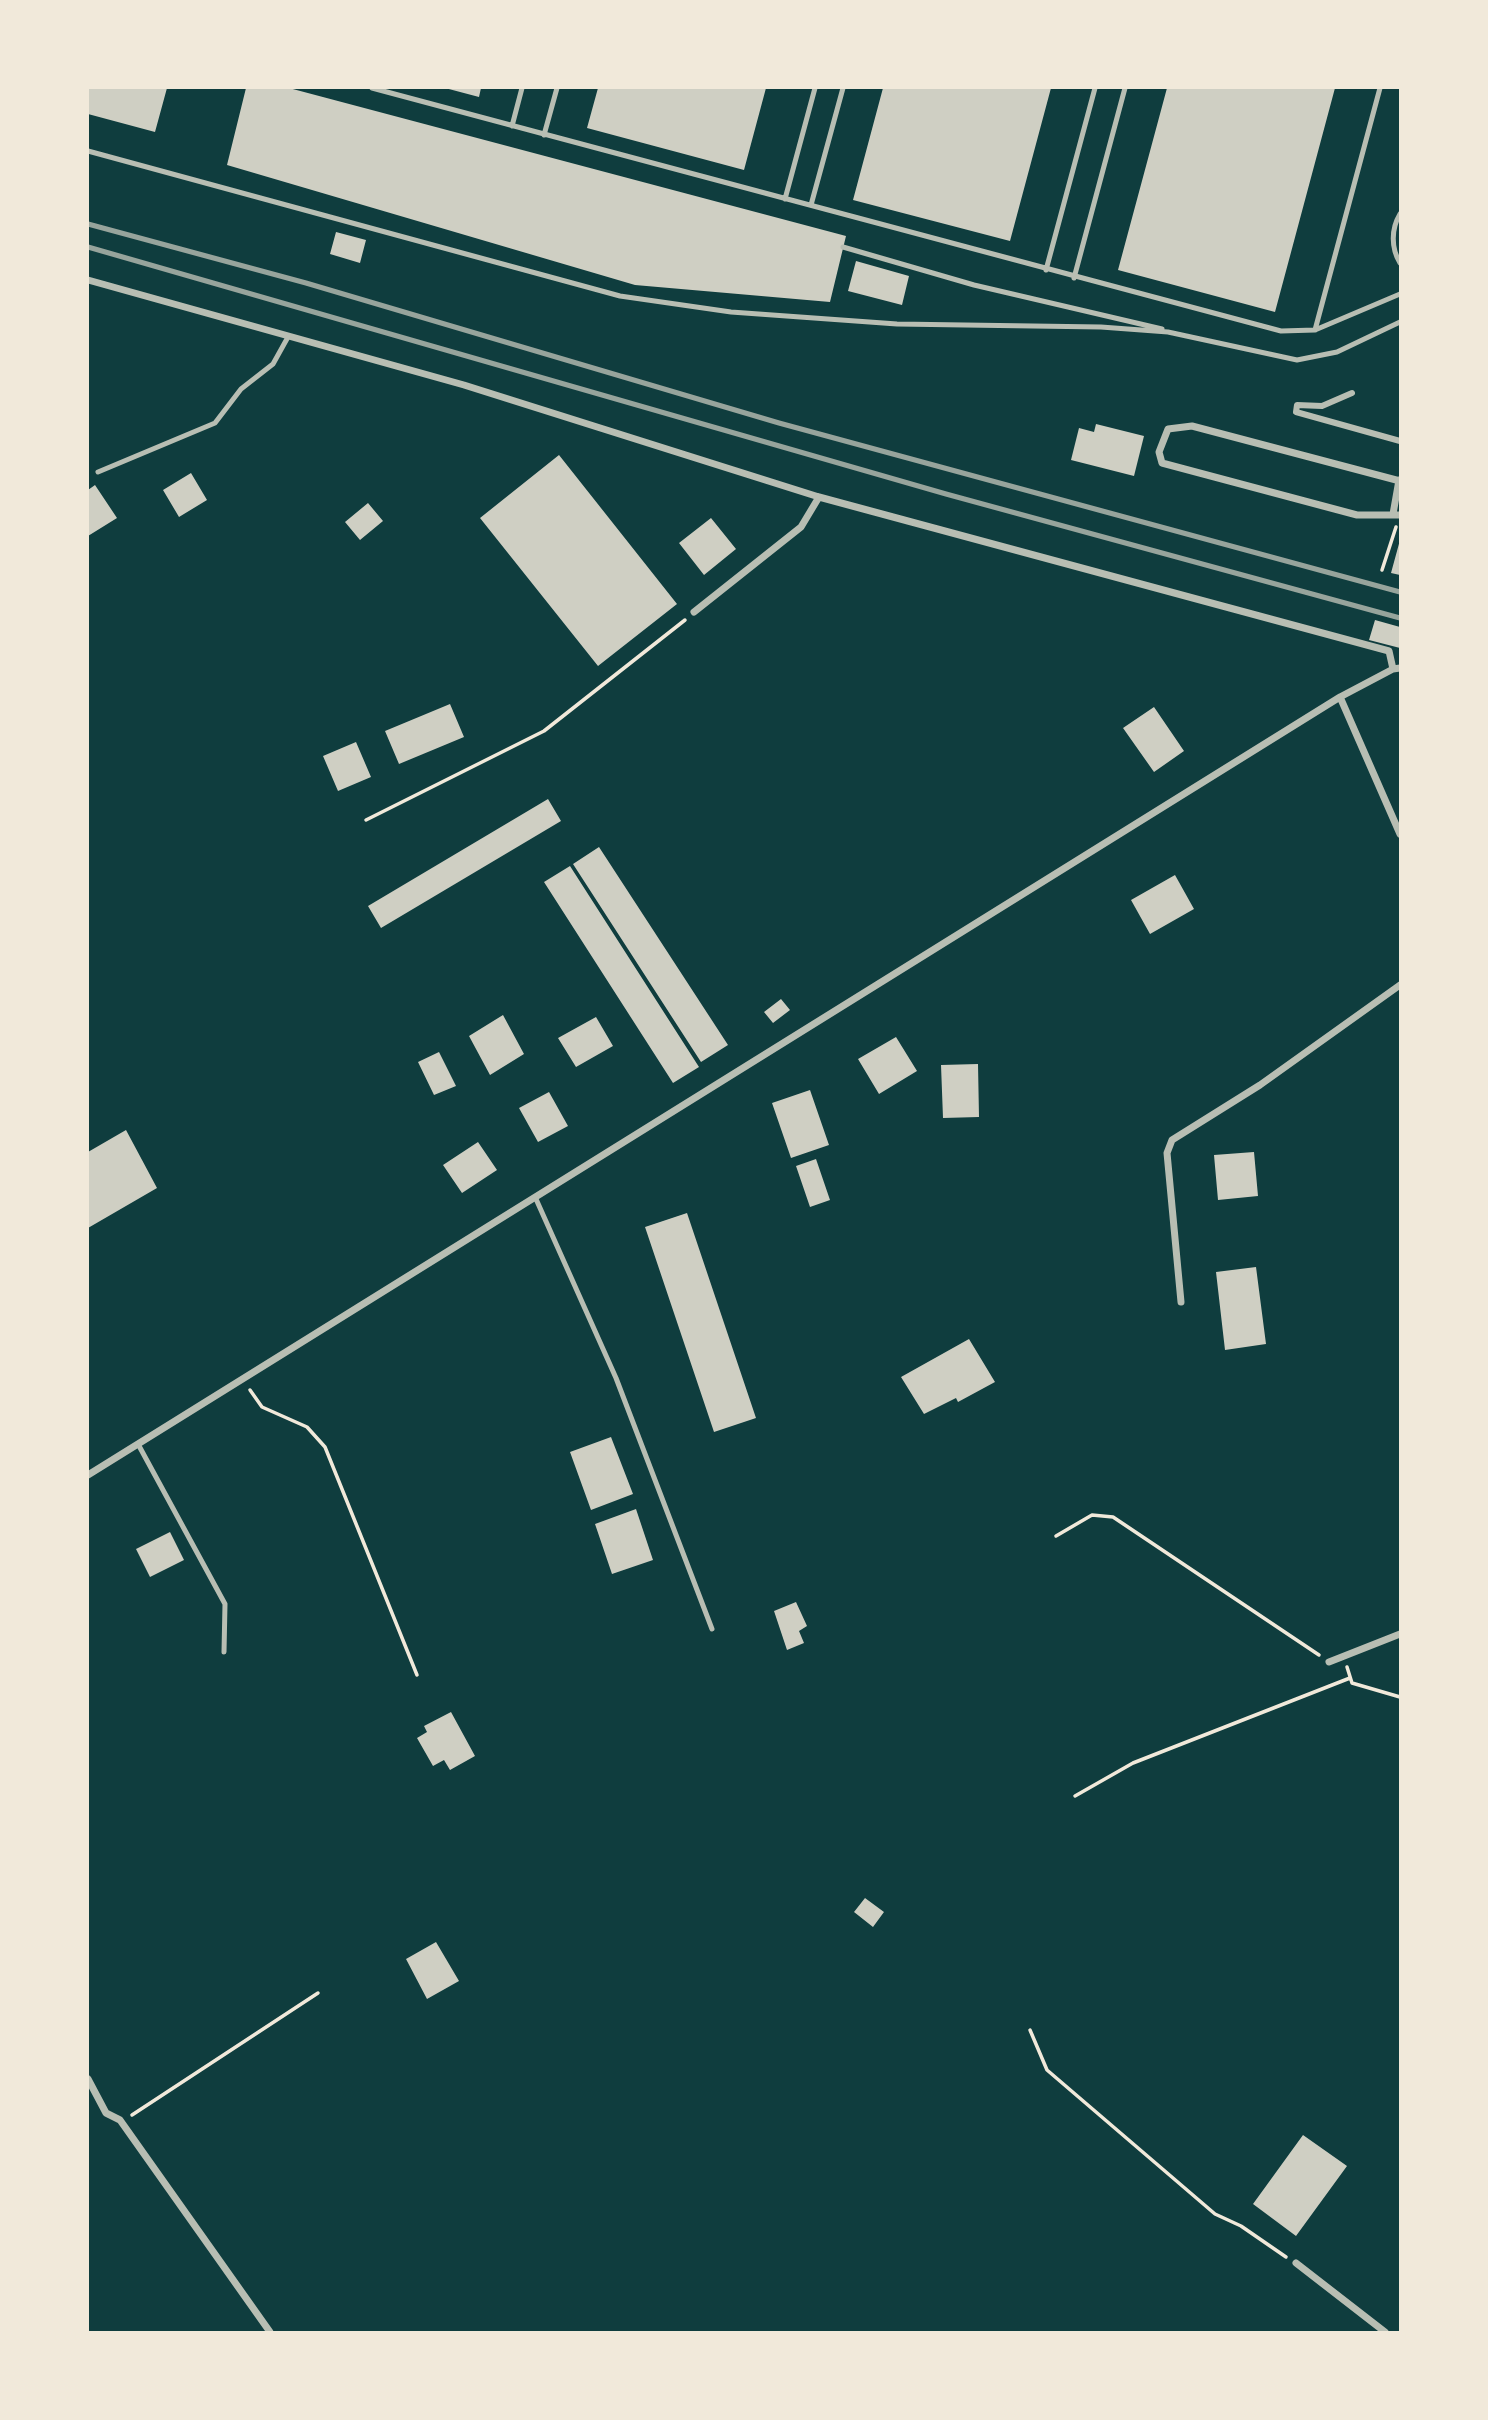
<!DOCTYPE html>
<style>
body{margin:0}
#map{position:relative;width:1488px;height:2420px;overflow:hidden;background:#0f3d3e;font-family:"Public Sans",sans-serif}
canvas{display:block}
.frame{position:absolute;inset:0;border:89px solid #f1e9da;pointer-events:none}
</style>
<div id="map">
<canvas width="1488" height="2420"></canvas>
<div class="frame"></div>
</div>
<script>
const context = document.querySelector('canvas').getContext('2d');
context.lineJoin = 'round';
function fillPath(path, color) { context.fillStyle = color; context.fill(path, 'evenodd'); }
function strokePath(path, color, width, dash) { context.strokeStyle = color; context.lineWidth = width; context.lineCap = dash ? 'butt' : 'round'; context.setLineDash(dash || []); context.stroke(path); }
fillPath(new Path2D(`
 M 88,88 L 167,88 L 155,132 L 88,114 Z
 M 246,88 L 289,88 L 846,236 L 830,302 L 635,285 L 227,165 Z
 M 445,88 L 481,88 L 479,97 Z
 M 598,88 L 766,88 L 744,170 L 587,128 Z
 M 883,88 L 1051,88 L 1010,241 L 853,200 Z
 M 1167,88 L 1335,88 L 1275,312 L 1118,270 Z
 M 336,232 L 366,240 L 360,263 L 330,254 Z
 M 856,261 L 909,276 L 902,305 L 848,291 Z
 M 1096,424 L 1144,436 L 1134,476 L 1071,460 L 1079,428 L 1094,432 Z
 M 559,455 L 677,604 L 598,666 L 480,518 Z
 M 191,473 L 207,500 L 179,517 L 163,490 Z
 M 95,485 L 117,518 L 88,536 L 88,490 Z
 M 368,503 L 383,521 L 360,540 L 345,522 Z
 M 711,518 L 736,549 L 704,575 L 679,543 Z
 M 1400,540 L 1400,575 L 1391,573 Z
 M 1375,620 L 1400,627 L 1400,648 L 1369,640 Z
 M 450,704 L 464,737 L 399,764 L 385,731 Z
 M 1154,707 L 1184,751 L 1154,772 L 1123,728 Z
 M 356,742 L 371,777 L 338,791 L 323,756 Z
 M 548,799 L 561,821 L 381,928 L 368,906 Z
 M 599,847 L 728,1045 L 701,1062 L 573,864 Z
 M 570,866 L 699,1067 L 673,1083 L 544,882 Z
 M 1175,875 L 1194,909 L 1150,934 L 1131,900 Z
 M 781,999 L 790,1010 L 773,1023 L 764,1012 Z
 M 503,1015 L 524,1054 L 490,1075 L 469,1036 Z
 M 596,1017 L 613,1046 L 576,1067 L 558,1038 Z
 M 896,1037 L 917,1071 L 879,1094 L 858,1059 Z
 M 439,1052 L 456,1086 L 434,1095 L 418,1062 Z
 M 978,1064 L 979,1117 L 943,1118 L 941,1065 Z
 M 810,1090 L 829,1145 L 791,1158 L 772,1103 Z
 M 549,1092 L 568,1126 L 538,1142 L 519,1108 Z
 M 126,1130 L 157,1188 L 88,1228 L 88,1152 Z
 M 478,1142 L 497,1170 L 462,1193 L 443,1165 Z
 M 1254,1152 L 1258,1196 L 1218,1200 L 1214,1155 Z
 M 816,1159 L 830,1200 L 810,1207 L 796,1166 Z
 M 687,1213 L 756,1418 L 714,1432 L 645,1227 Z
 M 1256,1267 L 1266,1344 L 1225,1350 L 1216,1272 Z
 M 969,1339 L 995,1382 L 958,1402 L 956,1398 L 924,1414 L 901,1377 Z
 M 611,1437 L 633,1494 L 591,1510 L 570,1452 Z
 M 636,1509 L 653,1560 L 612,1574 L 595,1524 Z
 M 170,1532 L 184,1560 L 150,1577 L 136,1549 Z
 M 796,1602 L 807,1626 L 799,1631 L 804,1643 L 787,1650 L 774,1611 Z
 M 451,1712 L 475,1756 L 450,1770 L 444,1760 L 433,1766 L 417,1738 L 427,1732 L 424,1726 Z
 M 865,1898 L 884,1912 L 873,1927 L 854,1912 Z
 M 436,1942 L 459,1981 L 427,1999 L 406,1959 Z
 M 1303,2135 L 1347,2166 L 1296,2236 L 1253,2204 Z`), '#cfcfc3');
strokePath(new Path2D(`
 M 1382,570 L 1396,527
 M 366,820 L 544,731 L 685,620
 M 250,1390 L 262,1407 L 307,1427 L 325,1447 L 417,1675
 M 1056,1536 L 1092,1515 L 1113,1517 L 1319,1655
 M 1347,1667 L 1352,1683 L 1400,1697
 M 1075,1796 L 1133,1763 L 1350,1678
 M 1030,2030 L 1047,2070 L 1215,2214 L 1241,2226 L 1286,2257
 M 132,2115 L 318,1993`), '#f1e9da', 3.5);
strokePath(new Path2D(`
 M 372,88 L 1281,331 L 1315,330 L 1400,294
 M 512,126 L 522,88
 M 544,135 L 557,88
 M 88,151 L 620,296 L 731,312 L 897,324 L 1101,327 L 1168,332 L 1297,360 L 1337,352 L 1400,322
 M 785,199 L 815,88
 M 811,205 L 843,88
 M 1400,214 C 1391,229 1391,248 1400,263
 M 843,247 L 974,285 L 1162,329
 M 1046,270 L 1095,88
 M 1074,278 L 1125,88
 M 1315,330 L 1380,88
 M 98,472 L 215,423 L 241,389 L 273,364 L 288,337
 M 536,1199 L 616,1378 L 712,1629
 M 138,1444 L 225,1604 L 224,1652`), '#b8beb3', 5);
strokePath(new Path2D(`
 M 1352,393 L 1322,406 L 1297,405 L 1296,412 L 1400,441`), '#b8beb3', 6);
strokePath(new Path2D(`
 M 88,280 L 464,385 L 819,497 L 1389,651 L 1393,669 L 1400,668
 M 1400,481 L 1192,426 L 1168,429 L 1159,452 L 1162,463 L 1357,515 L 1400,515
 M 1393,514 L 1399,480
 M 694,612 L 801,527 L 819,497
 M 1340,697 L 1400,834
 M 1181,1302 L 1167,1153 L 1172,1140 L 1260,1085 L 1400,985
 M 88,1475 L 1340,697 L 1393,669
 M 1329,1662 L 1400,1634
 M 88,2079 L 106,2113 L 120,2120 L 270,2332
 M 1296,2263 L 1385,2332`), '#b8beb3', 7);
strokePath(new Path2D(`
 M 88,224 L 306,283 L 779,423 L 1400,592
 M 88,247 L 946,494 L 1400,618`), '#97a49c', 5);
</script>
